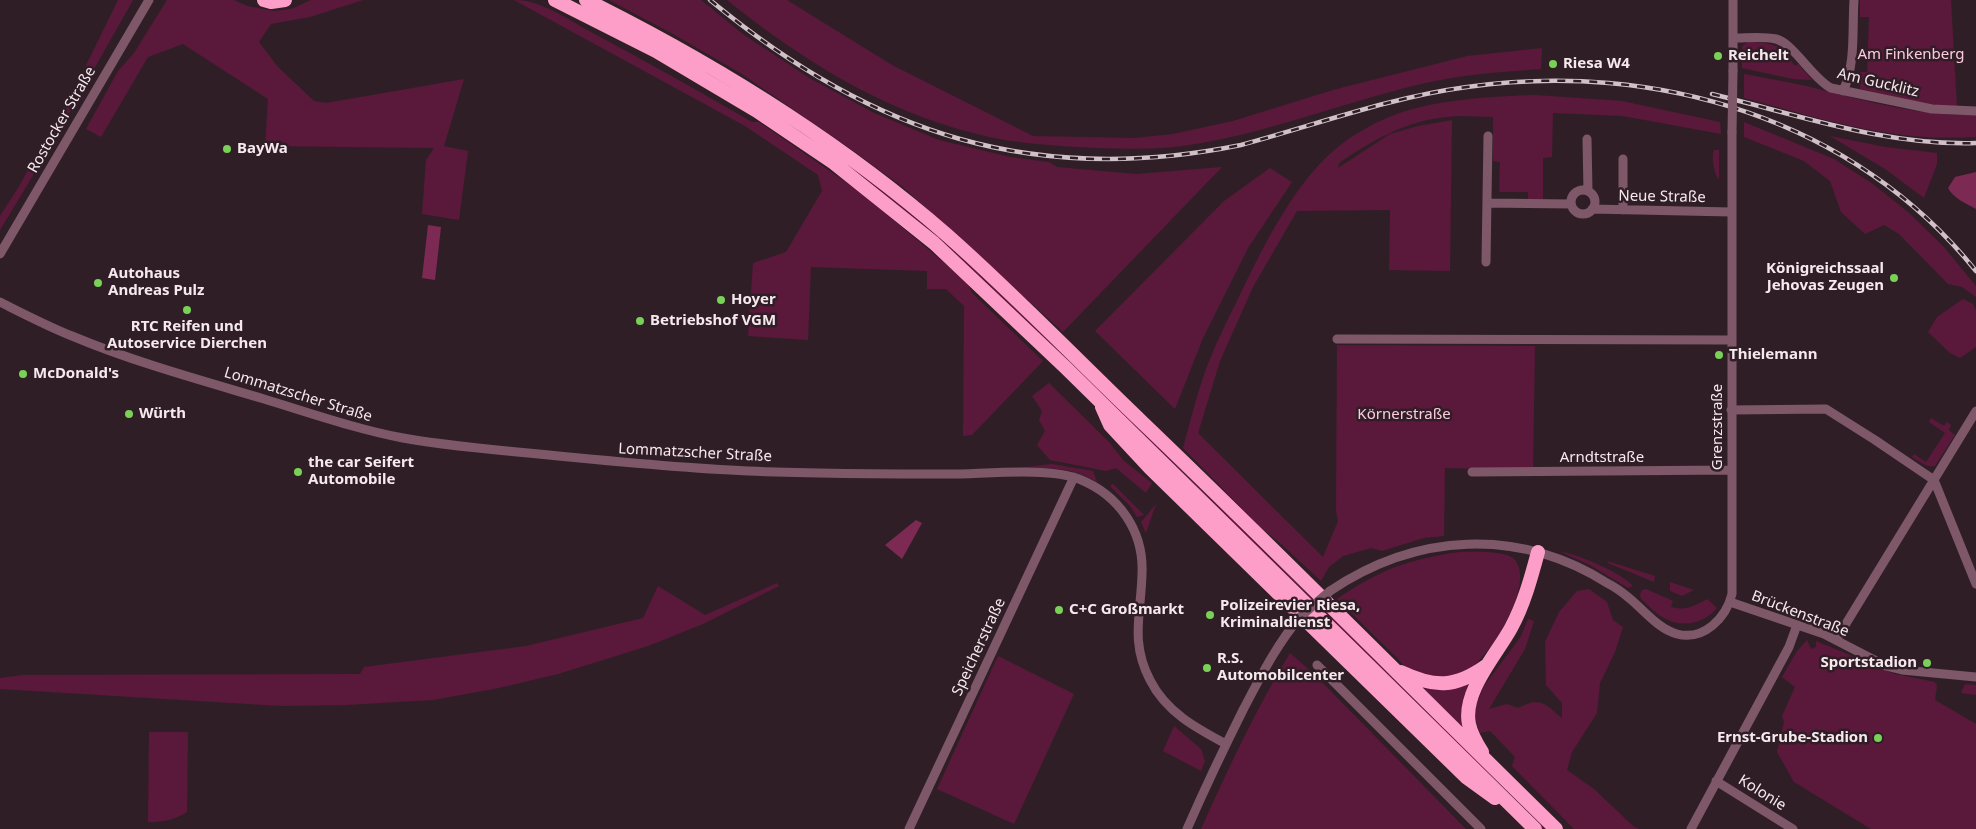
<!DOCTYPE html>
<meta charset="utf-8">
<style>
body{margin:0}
canvas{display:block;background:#301e26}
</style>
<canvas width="1976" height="829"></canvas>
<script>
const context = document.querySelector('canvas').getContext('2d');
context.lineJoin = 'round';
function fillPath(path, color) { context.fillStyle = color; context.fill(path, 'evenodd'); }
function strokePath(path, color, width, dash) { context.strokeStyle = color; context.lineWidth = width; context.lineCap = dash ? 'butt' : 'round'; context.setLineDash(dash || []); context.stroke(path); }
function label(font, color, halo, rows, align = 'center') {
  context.font = font + ' "Noto Sans",sans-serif'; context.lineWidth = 5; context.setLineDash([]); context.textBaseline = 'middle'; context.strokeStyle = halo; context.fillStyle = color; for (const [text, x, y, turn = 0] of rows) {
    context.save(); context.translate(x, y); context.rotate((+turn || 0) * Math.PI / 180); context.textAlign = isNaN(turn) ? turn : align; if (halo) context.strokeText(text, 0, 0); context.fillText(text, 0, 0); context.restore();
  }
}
fillPath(new Path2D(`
 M 118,0 L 133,0 L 46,154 L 0,230 L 0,216 L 18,188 L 74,90 Z
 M 167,0 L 234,0 L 247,6 L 274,11 L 291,9 L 311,0 L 363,0 L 310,17 L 271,24 L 259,42 L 278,67 L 314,101 L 326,103 L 464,79 L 444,146 L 468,151 L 459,220 L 422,214 L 426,160 L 434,148 L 265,146 L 268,99 L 183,44 L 148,57 L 101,137 L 86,129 L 118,71 L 134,53 Z
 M 514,0 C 541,0 567,19 591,32 C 645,61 699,91 752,122 L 759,122 L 860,192 L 967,282 L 972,293 L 1043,361 L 972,435 L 963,436 L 964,306 L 946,289 L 927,289 L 927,271 L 811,267 L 808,340 L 748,336 L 753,263 L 786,252 L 822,191 L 818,175 L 745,126 Z
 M 609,0 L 701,0 L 744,35 L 811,79 L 874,113 L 939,140 L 1010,157 L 1049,162 L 1057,167 L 1136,174 L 1222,167 L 1063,332 L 904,188 L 852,150 L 742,74 L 673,34 Z
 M 727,0 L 787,0 L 892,65 L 1033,136 L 1134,138 L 1173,134 L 1233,121 L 1333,90 L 1467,56 L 1542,48 L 1541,69 C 1498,72 1455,75 1413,86 C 1340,104 1269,132 1196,144 C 1163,150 1130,149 1097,148 C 1056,146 1016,144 977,134 C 885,112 800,59 727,0 Z
 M 1860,0 L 1951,0 L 1957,108 L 1930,105 L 1860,89 L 1860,72 L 1867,72 L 1869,17 L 1860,17 Z
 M 1748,42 C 1763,42 1775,44 1788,52 L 1786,55 L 1795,66 L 1798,64 L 1812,80 L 1793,79 L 1742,68 L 1742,46 Z
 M 1744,74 C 1770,79 1797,83 1822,90 C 1872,103 1924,116 1976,115 L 1976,137 C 1952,138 1928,138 1904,135 C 1849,129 1797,112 1744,98 Z
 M 1535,95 L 1622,101 L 1720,122 L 1721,134 L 1623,116 L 1553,113 L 1552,157 L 1543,158 L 1543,199 L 1528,199 L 1528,192 L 1499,192 L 1500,162 L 1493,161 L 1493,117 C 1478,117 1462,115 1447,117 C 1408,120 1371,141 1339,163 L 1338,168 L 1390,134 L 1418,126 L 1452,120 L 1450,271 L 1389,270 L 1390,210 L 1297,211 L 1253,287 L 1220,361 L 1198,433 L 1323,557 L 1338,521 L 1336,511 L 1337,345 L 1535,346 L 1533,470 L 1445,468 L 1444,536 L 1424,538 L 1382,551 L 1371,548 L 1343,556 L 1329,567 L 1321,581 L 1280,543 L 1261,528 L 1183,448 C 1190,423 1196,397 1205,372 C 1214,347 1226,323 1238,299 C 1263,247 1296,178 1343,143 C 1359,131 1378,121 1397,114 C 1433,100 1496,96 1535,95 Z
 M 757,99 L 870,179 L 940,236 L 996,288 L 1548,829 L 1541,829 L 1066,360 L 754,103 Z
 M 1744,122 L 1834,159 L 1873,184 L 1909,213 L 1943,246 L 1976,286 L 1976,297 L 1962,287 L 1948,284 L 1899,234 L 1884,225 L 1865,234 L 1841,212 L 1830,181 L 1804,161 L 1744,137 Z
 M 1830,136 L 1885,147 L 1937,153 L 1937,164 L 1924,198 L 1885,169 Z
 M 1714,150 L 1719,150 L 1719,180 C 1714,173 1711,158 1714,150 Z
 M 1270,168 L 1292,182 L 1248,248 L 1203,338 L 1175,409 L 1095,331 L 1224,201 Z
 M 1963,299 L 1973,304 L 1976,310 L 1976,347 L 1960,358 L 1950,353 L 1928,332 L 1937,317 Z
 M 1049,383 L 1109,442 L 1124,461 L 1152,483 L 1146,493 L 1116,468 L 1106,471 L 1050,460 L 1037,445 L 1045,431 L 1039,420 L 1042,411 L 1032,396 Z
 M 1931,418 L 1944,426 L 1947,422 L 1951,425 L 1949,430 L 1955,435 L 1935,466 C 1926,468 1919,461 1912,457 L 1914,454 L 1926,462 L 1945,433 L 1929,422 Z
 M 1052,464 L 1093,471 L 1097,482 C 1071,466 1048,468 1018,468 Z
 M 1113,484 L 1144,515 L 1137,517 L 1130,506 L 1110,486 Z
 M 1156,504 L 1146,533 L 1141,522 Z
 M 1460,552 C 1472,552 1507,550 1515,560 C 1537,587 1483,671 1454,679 C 1449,680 1418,675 1413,673 C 1405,668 1398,658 1391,652 C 1373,634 1355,617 1337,599 C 1379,570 1409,559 1460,552 Z
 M 1561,552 C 1578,554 1622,573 1633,586 L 1628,588 L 1590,565 Z
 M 1607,561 L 1655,576 L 1654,582 L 1608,563 Z
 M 1670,582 L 1694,590 L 1682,596 L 1670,591 Z
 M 777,583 L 779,586 L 703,624 L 648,646 L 558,674 L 499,688 L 433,700 L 346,705 L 281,706 L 0,689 L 0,678 L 23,675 L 360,674 L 364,667 L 526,646 L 643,618 L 658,586 L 705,615 Z
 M 1589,589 L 1607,602 L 1613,620 L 1623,627 L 1615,652 L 1600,683 L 1597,713 L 1572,752 L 1567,770 L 1594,789 L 1633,826 L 1639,829 L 1574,829 L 1512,766 L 1515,757 L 1490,731 L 1480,733 L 1473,712 L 1484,686 L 1520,638 L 1528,619 L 1534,621 L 1525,649 L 1489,709 L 1507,704 L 1518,708 C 1541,696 1545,704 1562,718 L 1562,703 L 1546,685 L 1545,642 L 1559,612 L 1577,591 Z
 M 1646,589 L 1673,601 L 1671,607 C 1685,611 1695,606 1707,599 L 1717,608 C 1705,623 1683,628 1666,619 C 1657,615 1649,606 1641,599 L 1640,595 L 1642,590 Z
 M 1807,640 L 1811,649 L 1816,647 L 1816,641 L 1895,674 L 1935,682 L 1937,686 L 1935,700 L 1976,724 L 1976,829 L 1871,829 L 1794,782 L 1777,752 L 1784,722 L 1782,716 L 1795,687 L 1782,677 L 1797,651 Z
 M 1290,653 L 1314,674 L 1466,829 L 1201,829 C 1228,769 1256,709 1290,653 Z
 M 998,656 L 1074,694 L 1014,824 L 937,789 Z
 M 1474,679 L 1470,737 L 1418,687 Z
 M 1965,684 L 1976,685 L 1976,695 L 1961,693 Z
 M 1174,726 L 1201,749 L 1205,761 L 1201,771 L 1163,751 Z
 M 149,732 L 188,732 L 187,812 C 174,820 163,822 148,822 Z`), '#5a183b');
fillPath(new Path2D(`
 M 1976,172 L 1976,209 C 1967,204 1953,198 1948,188 L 1955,177 Z
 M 428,225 L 441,227 L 435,280 L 422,278 Z
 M 916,520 L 922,523 L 902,559 L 885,545 Z`), '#7c2953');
strokePath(new Path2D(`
 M 1733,38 C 1747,38 1763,36 1776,39 C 1793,43 1812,78 1831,88 L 1932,109 L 1976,111
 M 1733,71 L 1733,0
 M 1843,91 C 1856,64 1852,30 1854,0
 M 1587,139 L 1588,191
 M 1623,159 L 1623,210
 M1571 202a12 12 0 1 1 24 0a12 12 0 1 1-24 0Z
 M 1487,203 L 1571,204
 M 1592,209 L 1731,212
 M 0,254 L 149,0
 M 1486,262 L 1488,136
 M 0,302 C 24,314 47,326 72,336 C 134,362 200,380 264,399 C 310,413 356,429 403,438 C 448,446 494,450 539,454 C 609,461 678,468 748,471 C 815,474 883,474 950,474 C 983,474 1050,467 1079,479 C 1119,495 1144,531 1142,574 C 1141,614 1130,642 1150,680 C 1166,712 1196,728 1226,744
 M 1337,339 L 1732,340
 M 1731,410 L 1826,409 L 1875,440 L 1934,480 L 1976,584
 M 1472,472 L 1731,470
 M 1330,591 C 1416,533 1518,527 1607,583 C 1615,587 1622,592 1629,598 C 1644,610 1658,629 1677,634 C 1704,641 1726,618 1732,594 L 1732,132
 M 1730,602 L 1824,634 L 1886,666 L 1902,670 L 1976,677
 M 1836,640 L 1976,411
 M 1317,665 L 1481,829
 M 1716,781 L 1793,829
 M 909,829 L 1074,477
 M 1187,829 C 1205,788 1224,748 1244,708 C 1261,676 1277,644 1300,617
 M 1691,829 L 1789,647 L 1797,625`), '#7e5868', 9);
strokePath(new Path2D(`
 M 264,0 L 271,2 L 285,0
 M 555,0 L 656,51 L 757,111 L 834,163 L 934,243 L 1066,368 L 1535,829
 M 586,0 C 715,64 838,140 947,235 C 1015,295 1077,360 1142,422 C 1282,556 1418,694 1556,829
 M 1102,407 L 1110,425 L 1150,468 L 1466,777 L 1495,798
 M 1401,672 C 1435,688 1455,688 1486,666
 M 1482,752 C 1477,744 1471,734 1469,724 C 1462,692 1497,654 1511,628 C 1524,604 1531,578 1538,552`), '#fd9ec8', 14);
const rail = new Path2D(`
 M 710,0 C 872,134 1033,187 1241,145 C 1315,125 1391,97 1467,87 C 1655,60 1854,119 1976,271
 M 1712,94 C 1799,115 1885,146 1976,143`);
strokePath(rail, '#cfc1c7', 4.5);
strokePath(rail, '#301e26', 2.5, [8]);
strokePath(new Path2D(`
 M 1732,132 L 1733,71
 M 1300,617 L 1330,591`), '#7e5868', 9);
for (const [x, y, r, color] of [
 [1718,56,5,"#79d158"],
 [1553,64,5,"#79d158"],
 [227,149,5,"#79d158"],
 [1894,278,5,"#79d158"],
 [98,283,5,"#79d158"],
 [721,300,5,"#79d158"],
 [187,310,5,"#79d158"],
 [640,321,5,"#79d158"],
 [1719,355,5,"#79d158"],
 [23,374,5,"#79d158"],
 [129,414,5,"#79d158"],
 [298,472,5,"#79d158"],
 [1059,610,5,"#79d158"],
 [1210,615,5,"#79d158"],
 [1927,663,5,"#79d158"],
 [1207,668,5,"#79d158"],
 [1878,738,5,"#79d158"]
]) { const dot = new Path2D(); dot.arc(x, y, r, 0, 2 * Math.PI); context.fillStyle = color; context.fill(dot); strokePath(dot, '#301e26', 2); }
label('15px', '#fdcbdf', '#301e26', [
 ["Am Finkenberg",1911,55],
 ["Körnerstraße",1404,415]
]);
label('bold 15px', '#f6e9ee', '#301e26', [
 ["Reichelt",1728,56],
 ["Riesa W4",1563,64],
 ["BayWa",237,149],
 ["Königreichssaal",1884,269,"right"],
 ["Jehovas Zeugen",1884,286,"right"],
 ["Autohaus",108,274],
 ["Andreas Pulz",108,291],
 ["Hoyer",731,300],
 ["Betriebshof VGM",650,321],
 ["RTC Reifen und",187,327,"center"],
 ["Autoservice Dierchen",187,344,"center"],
 ["Thielemann",1729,355],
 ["McDonald's",33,374],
 ["Würth",139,414],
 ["the car Seifert",308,463],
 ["Automobile",308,480],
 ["Polizeirevier Riesa,",1220,606],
 ["Kriminaldienst",1220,623],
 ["C+C Großmarkt",1069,610],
 ["R.S.",1217,659],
 ["Automobilcenter",1217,676],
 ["Sportstadion",1917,663,"right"],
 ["Ernst-Grube-Stadion",1868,738,"right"]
], 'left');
label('15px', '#f6e9ee', '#301e26', [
 ["Am Gucklitz",1878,83,13],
 ["Rostocker Straße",62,120,-60],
 ["Neue Straße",1662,197,1],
 ["Lommatzscher Straße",298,395,17],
 ["Grenzstraße",1718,427,-90],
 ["Lommatzscher Straße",695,453,3],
 ["Arndtstraße",1602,458],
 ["Brückenstraße",1800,614,21],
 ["Speicherstraße",979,647,-65],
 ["Kolonie",1762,793,32]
]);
</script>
